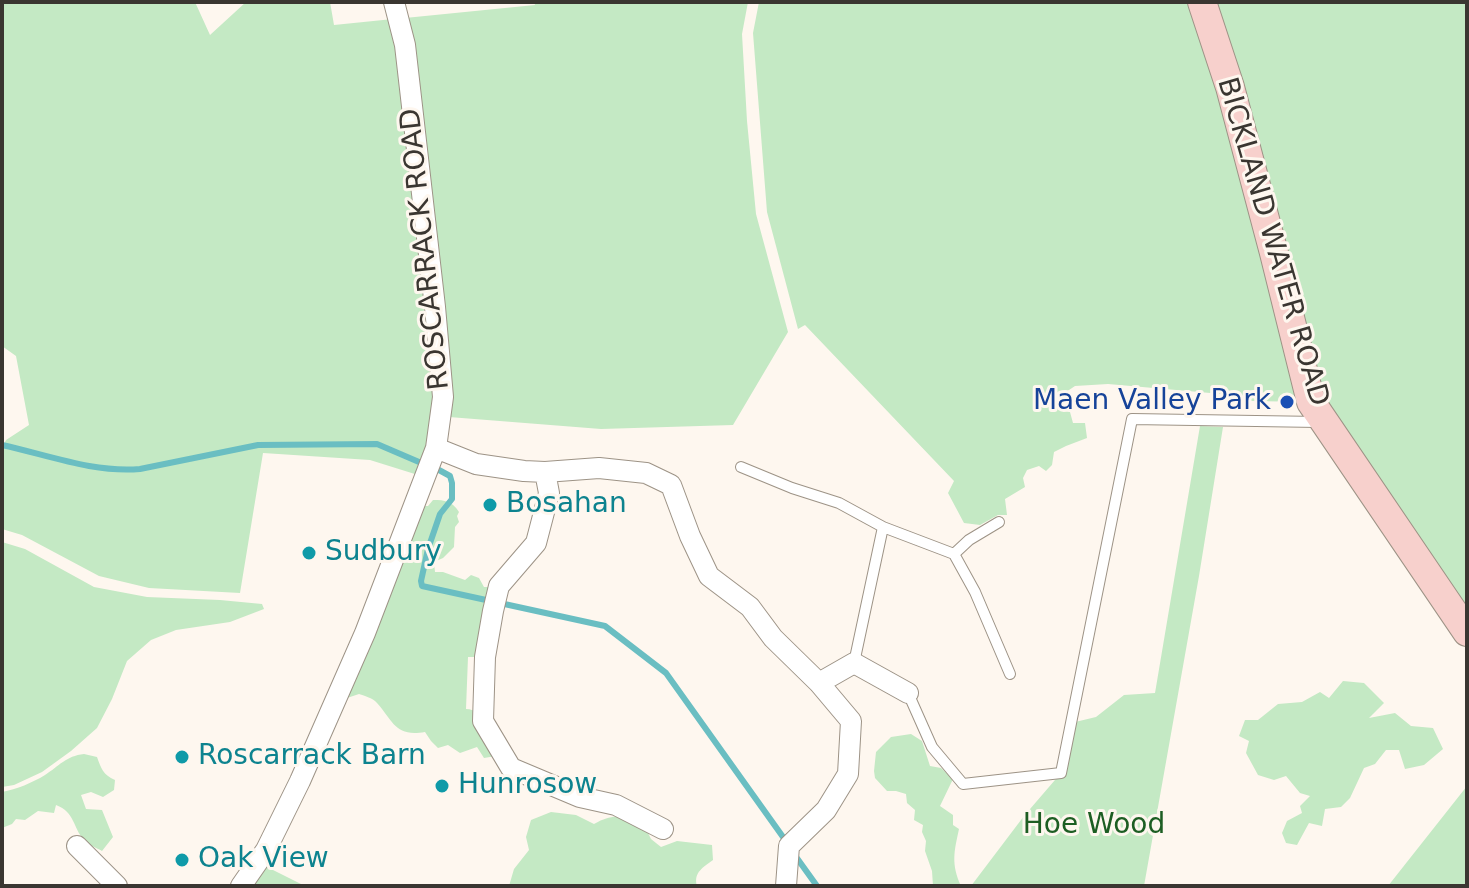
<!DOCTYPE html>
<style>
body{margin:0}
#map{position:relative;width:1469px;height:888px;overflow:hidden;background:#fef7ef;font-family:"DejaVu Sans",sans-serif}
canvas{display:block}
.frame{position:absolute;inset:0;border:4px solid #3a3631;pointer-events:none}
</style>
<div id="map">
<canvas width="1469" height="888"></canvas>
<div class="frame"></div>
</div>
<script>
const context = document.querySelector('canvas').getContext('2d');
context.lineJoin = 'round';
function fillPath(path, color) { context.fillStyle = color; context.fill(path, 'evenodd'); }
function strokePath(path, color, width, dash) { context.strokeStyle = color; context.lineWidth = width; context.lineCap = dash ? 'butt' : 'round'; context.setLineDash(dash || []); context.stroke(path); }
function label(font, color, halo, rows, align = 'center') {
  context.font = font + ' "DejaVu Sans",sans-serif'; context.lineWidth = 6; context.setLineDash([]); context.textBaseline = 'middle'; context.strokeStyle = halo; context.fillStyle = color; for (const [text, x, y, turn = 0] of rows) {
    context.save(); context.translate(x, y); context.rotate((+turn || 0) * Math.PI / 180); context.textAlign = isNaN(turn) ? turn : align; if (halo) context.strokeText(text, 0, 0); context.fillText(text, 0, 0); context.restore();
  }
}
fillPath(new Path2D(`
 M 2,2 L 195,2 L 210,35 L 246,2 L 330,2 L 334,25 L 393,19 L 432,377 L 434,412 L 429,445 L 418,475 L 370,460 L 263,453 L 240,593 L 149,588 L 99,576 L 22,535 L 2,529 L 2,448 L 6,440 L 29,425 L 16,356 L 2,346 Z
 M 534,2 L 748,2 L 742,34 L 747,121 L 756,214 L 788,332 L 733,425 L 601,429 L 449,417 L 405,18 L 535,5 Z
 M 759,2 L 1197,2 L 1309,402 L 1252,401 L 1233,395 L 1108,384 L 1075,386 L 1054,400 L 1051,404 L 1063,402 L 1070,412 L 1073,423 L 1085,423 L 1087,438 L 1066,446 L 1054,452 L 1052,465 L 1046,471 L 1039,466 L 1027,470 L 1023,478 L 1025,487 L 1005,499 L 1007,515 L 998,515 L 980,525 L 964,523 L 948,493 L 954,481 L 805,325 L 798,329 L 767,212 L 753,33 Z
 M 1214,2 L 1467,2 L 1467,632 L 1311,402 Z
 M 1200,426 L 1223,427 L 1199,576 L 1144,886 L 971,886 L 1024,816 L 1061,773 L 1071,723 L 1096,717 L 1124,695 L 1155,693 Z
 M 433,500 C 445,500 452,501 459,512 L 457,516 L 459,522 L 455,527 L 454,547 L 443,558 L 434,562 L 435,572 L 443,572 L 465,580 L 471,575 L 479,578 L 484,587 L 490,587 L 483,657 L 468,657 L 466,709 C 485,709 490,740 496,756 L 484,758 L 477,747 L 460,753 L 448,745 L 438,748 L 431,741 L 425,732 C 395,737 394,722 377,703 C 373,698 365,696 359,694 L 338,701 L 422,506 L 428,506 Z
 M 2,542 L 25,549 L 94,587 L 147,597 L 220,600 L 262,604 L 264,609 L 230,622 L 176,630 L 151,640 L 127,661 L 112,699 L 97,728 L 71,751 L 42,772 L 14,785 L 2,787 Z
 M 1343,681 L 1364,683 L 1384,703 L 1369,718 L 1395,713 L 1411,726 L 1433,728 L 1443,749 L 1424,765 L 1405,769 L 1399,750 L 1386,750 L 1375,764 L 1364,768 L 1350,798 L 1341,807 L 1325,809 L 1322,826 L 1309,823 L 1297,845 L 1286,843 L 1282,833 L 1287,821 L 1302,813 L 1300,806 L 1310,796 L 1300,793 L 1286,776 L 1274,780 L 1258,775 L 1246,753 L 1249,741 L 1239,736 L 1245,720 L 1258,720 L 1278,704 L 1302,702 L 1320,692 L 1329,698 Z
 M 911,734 L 922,741 L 930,766 L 941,768 L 953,779 L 940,806 L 953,815 L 953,825 L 959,829 C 954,852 951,864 961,886 L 933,886 L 932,871 L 925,851 L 926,841 L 922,832 L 923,825 L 914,820 L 915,810 L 907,803 L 906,794 L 896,791 L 887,791 L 875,778 L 874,771 L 876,752 L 891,737 Z
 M 84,754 L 97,757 C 101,768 103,775 115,780 L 114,790 L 103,797 L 91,792 L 81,795 L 86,809 L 102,810 L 113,837 L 102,851 C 97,848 88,845 84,840 C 73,828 75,812 56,805 L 54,813 L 38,811 L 25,820 L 16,819 L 12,824 L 2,828 L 2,792 C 17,789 32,783 45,775 C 59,766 66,756 84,754 Z
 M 1467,786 L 1467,886 L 1388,886 Z
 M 551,812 L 576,815 L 594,824 C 616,812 621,817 644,825 L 651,839 L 661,847 L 677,841 L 712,845 L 713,860 C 704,867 693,872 697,886 L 509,886 L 514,869 L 529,850 L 526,837 L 531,820 Z
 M 267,867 L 305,886 L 253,886 Z`), '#c4e9c4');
strokePath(new Path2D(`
 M 2,445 C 48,455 93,473 140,469 L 258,445 L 377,444 L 419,462
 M 439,470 L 450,476 L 452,483 L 452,499 L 440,514 L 428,549 L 421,581 L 422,586 L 605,626 L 666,673 L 788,844
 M 794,854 L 817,886`), '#6abec2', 6);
const lane = new Path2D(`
 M 741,467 L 792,488 L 839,503 L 883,527 L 854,663
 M 883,527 L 954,554 L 975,592 L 1010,674
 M 954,554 L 969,540 L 999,522
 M 908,693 L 932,747 L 963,784 L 1061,773 L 1132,419 L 1318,422`);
const street = new Path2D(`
 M 436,448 L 476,464 L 524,471 L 545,472 L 549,493 L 536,543 L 499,586 L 493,611 L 485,657 L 483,721 L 511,768 L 580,797 L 616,805 L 663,829
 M 545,472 L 599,468 L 646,473 L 671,485 L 690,536 L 709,576 L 750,607 L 773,638 L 819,683 L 851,721 L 848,774 L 826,810 L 789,846 L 786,886
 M 819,683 L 854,663 L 908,693
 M 77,846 L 117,886
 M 241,886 L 266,850 L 300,781 L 365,633 L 436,448 L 443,397 L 435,307 L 405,45 L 394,2`);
const secondary = new Path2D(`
 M 1202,2 L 1230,87 L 1274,253 L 1311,402 L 1467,632`);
strokePath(lane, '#9d9386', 12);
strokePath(street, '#9d9386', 22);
strokePath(secondary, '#9d9386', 30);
strokePath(lane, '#fff', 10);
strokePath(street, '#fff', 20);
strokePath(secondary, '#f7d0cc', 28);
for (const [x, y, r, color] of [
 [1287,402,8,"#1a4fb4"],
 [490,505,8,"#0f9aa8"],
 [309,553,8,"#0f9aa8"],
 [182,757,8,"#0f9aa8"],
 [442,786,8,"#0f9aa8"],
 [182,860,8,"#0f9aa8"]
]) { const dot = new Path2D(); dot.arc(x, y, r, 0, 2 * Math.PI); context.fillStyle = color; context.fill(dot); strokePath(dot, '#fef7ef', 3); }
label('28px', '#3a3631', '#fef7ef', [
 ["BICKLAND WATER ROAD",1272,242,74],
 ["ROSCARRACK ROAD",426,249,-96]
]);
label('28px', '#164399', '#fef7ef', [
 ["Maen Valley Park",1271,402]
], 'right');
label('28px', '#0d838f', '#fef7ef', [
 ["Bosahan",506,505],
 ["Sudbury",325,553],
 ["Roscarrack Barn",198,757],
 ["Hunrosow",458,786],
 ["Oak View",198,860]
], 'left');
label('28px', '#1d5e23', '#fef7ef', [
 ["Hoe Wood",1094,826]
]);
</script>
